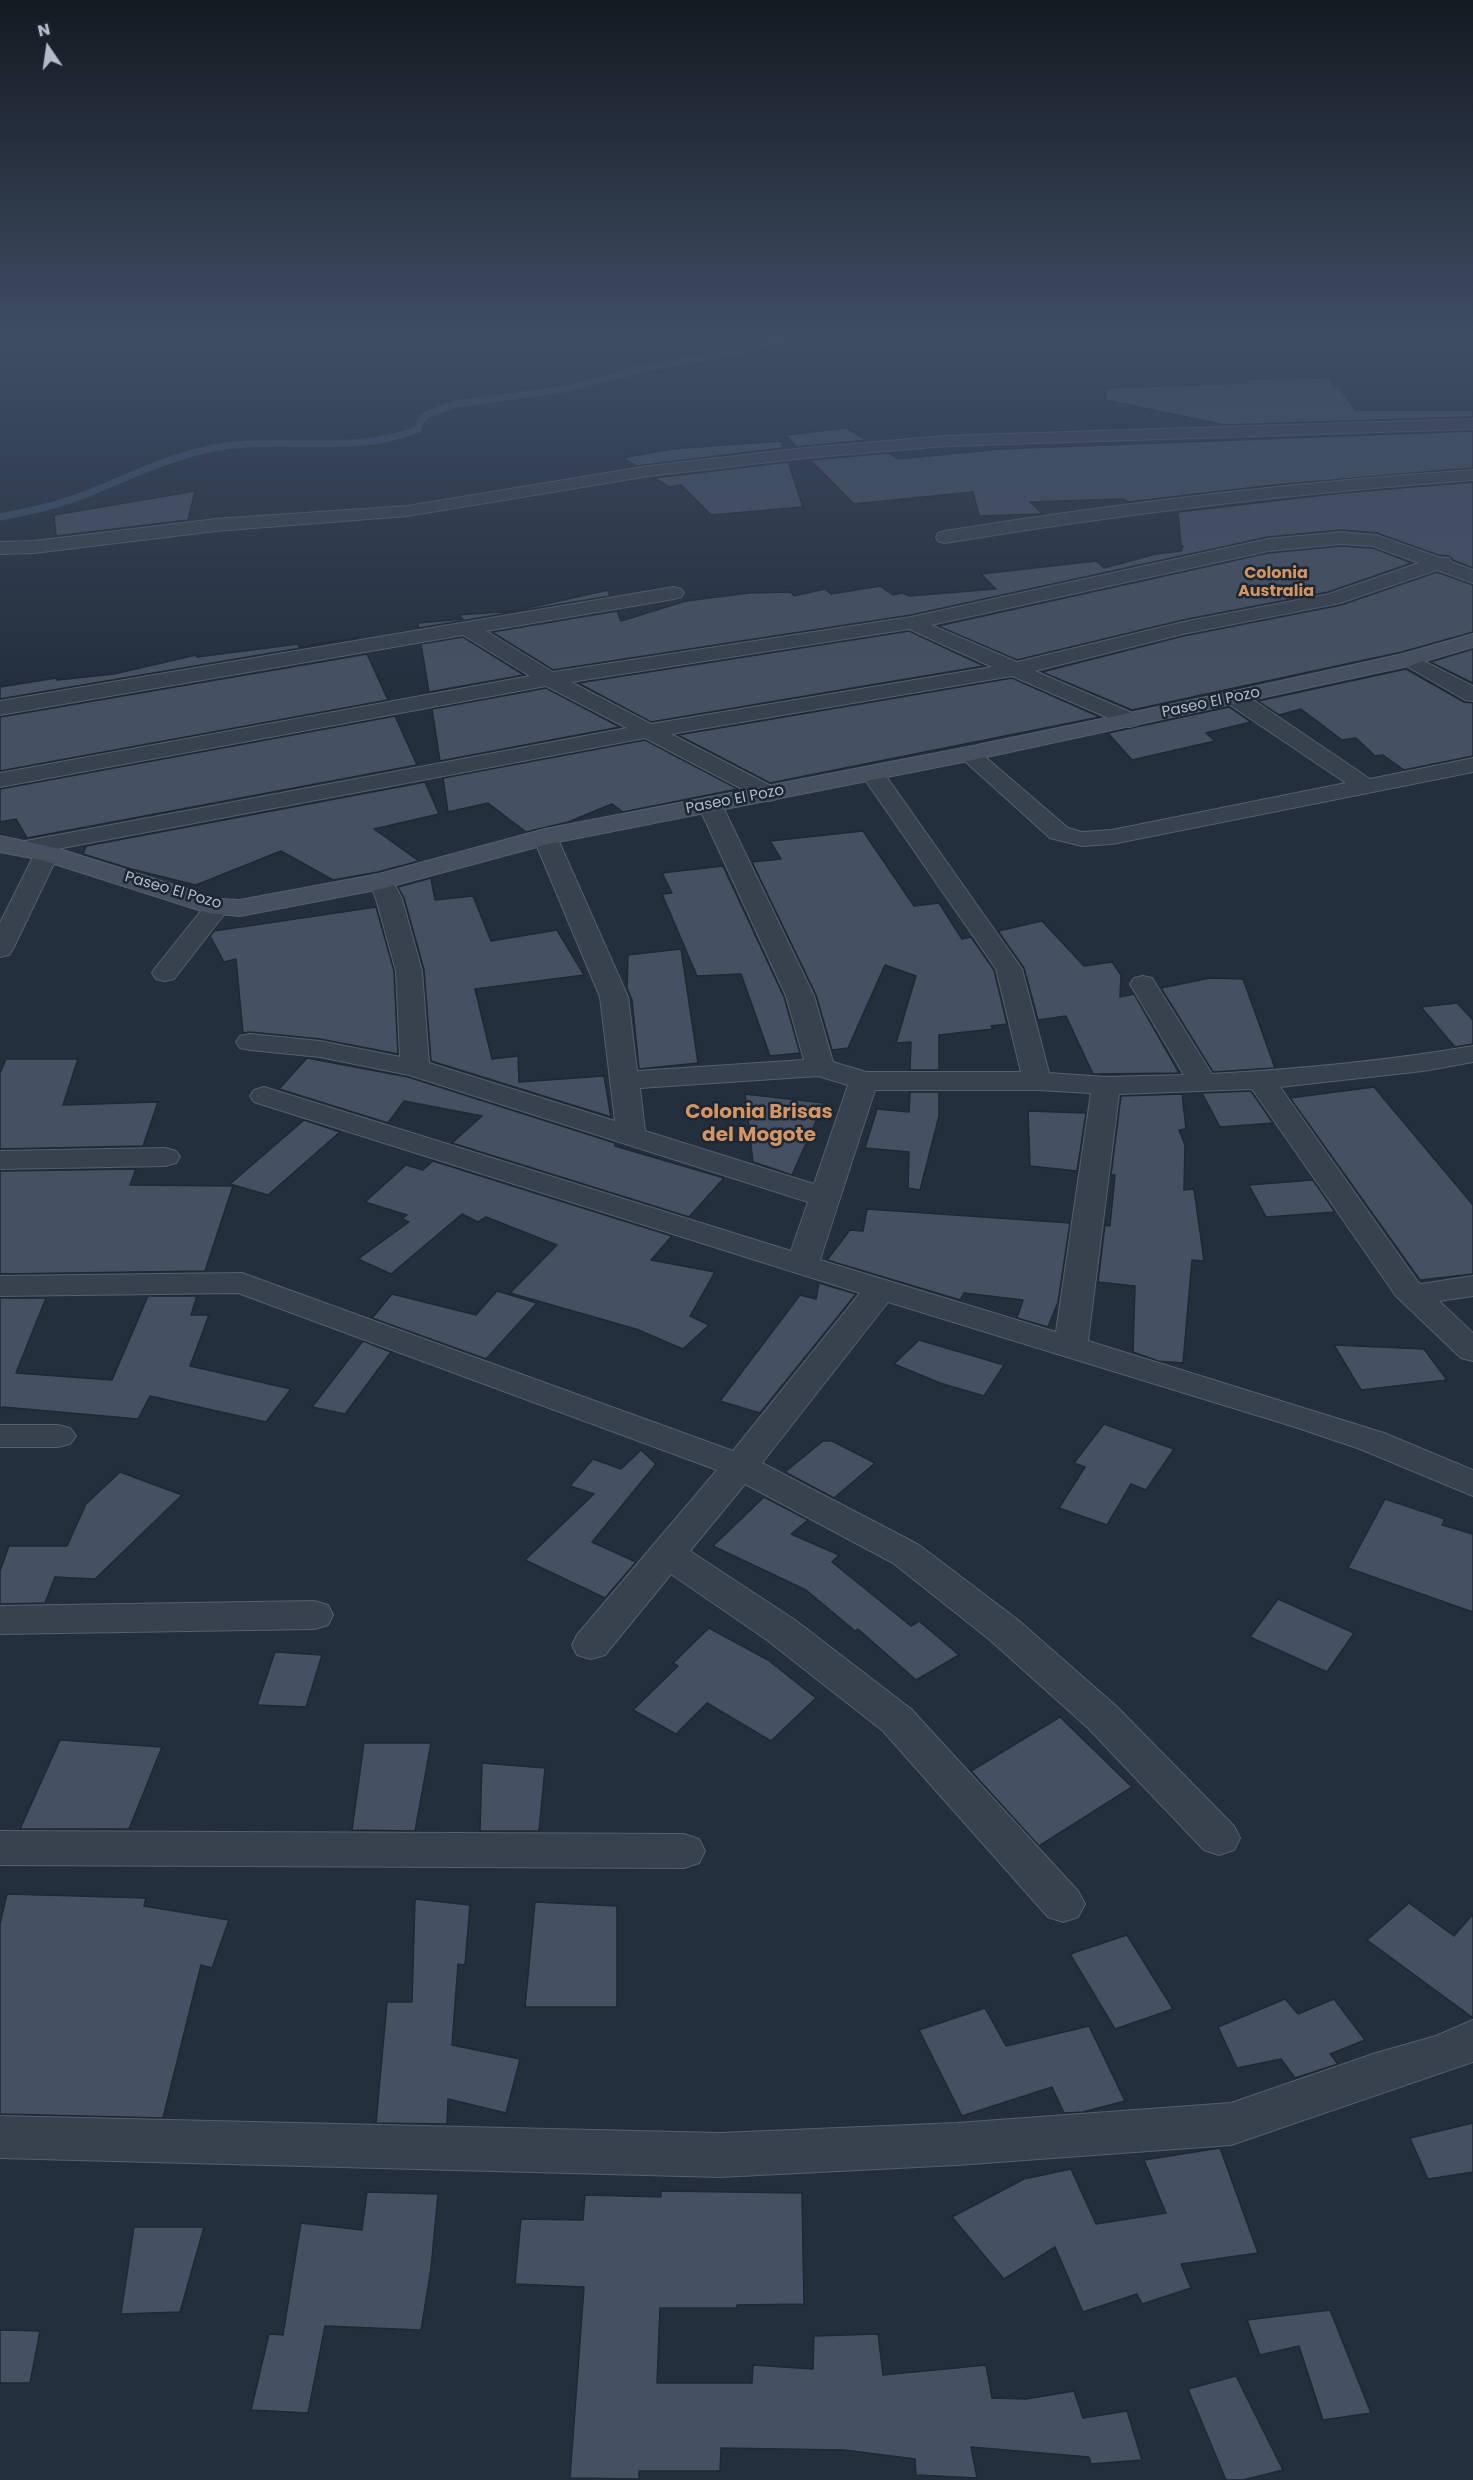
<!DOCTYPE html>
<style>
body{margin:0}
#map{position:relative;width:1473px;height:2480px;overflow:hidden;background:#242f3e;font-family:Poppins,sans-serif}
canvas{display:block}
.north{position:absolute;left:18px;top:18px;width:60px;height:60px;-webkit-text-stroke:4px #1d2633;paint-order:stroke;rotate:347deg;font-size:16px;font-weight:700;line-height:24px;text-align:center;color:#b4bcc9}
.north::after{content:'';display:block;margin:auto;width:21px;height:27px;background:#b4bcc9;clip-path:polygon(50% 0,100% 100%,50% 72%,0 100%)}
</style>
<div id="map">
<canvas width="1473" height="2480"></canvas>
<div class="north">N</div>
</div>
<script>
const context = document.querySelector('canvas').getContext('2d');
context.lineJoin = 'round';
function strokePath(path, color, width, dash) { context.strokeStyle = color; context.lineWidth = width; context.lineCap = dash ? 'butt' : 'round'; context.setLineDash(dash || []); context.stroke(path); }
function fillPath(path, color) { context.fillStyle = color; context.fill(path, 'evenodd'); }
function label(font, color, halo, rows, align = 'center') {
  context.font = font + ' Poppins,sans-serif'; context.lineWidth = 5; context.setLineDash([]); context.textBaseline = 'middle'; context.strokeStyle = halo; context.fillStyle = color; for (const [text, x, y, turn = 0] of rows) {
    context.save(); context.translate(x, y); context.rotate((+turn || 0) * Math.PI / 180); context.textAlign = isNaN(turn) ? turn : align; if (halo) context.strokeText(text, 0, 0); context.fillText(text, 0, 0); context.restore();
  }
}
strokePath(new Path2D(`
 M 0,517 C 30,511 60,505 89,493 C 128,477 167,458 209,449 C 277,434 352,457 418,429 L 422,419 L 428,414 L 456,404 L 566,389 L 646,368 L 736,352 L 781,340`), '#394c67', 7);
const building = new Path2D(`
 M 1329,378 L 1334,385 L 1338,385 L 1355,410 L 1473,410 L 1473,417 L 1225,425 L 1105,400 L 1107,388 L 1248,383 L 1244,379 Z
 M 846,428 L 867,440 L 797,447 L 785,435 Z
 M 1473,431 L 1473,468 L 1274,485 L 1128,502 L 1123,499 L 1030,502 L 1043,514 L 1040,514 L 979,516 L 973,492 L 854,504 L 810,460 L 889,453 L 898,459 L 1000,449 Z
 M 781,441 L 783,448 L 636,466 L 623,458 L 671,449 Z
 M 788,462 L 803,507 L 711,515 L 681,485 L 669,487 L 654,478 Z
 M 1473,482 L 1473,568 L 1453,560 L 1449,556 L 1438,555 L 1377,533 L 1341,530 L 1268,537 L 911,615 L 553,670 L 492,632 L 617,611 L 621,621 L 686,601 L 749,593 L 791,592 L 794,596 L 825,589 L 831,594 L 880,586 L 893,595 L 902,593 L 910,596 L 996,589 L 981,574 L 1096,561 L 1104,568 L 1156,554 L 1181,551 L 1183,546 L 1181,545 L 1178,512 L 1341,493 Z
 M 195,491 L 188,520 L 56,536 L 54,515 Z
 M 1341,546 L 1373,548 L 1412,563 L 1328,592 L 1183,620 L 1017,660 L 938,626 L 1268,553 Z
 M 1437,572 L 1473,585 L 1473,632 L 1402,652 L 1132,710 L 1042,672 L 1183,636 L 1341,605 Z
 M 608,590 L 610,596 L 419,628 L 418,623 L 463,619 L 459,615 L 514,611 Z
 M 909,631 L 984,666 L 651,722 L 578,683 Z
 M 360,637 L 360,638 L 0,699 L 0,687 L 56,678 L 57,680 L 114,674 L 196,655 L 197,657 L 298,644 L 299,647 Z
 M 463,637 L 524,675 L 429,692 L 421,644 Z
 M 1473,649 L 1473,683 L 1430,662 Z
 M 367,654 L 388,700 L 0,771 L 0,717 Z
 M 1406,669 L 1464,702 L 1473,703 L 1473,756 L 1404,770 L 1383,755 L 1375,756 L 1356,738 L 1342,740 L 1301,709 L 1279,715 L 1258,701 Z
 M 1012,678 L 1100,717 L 770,783 L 678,735 Z
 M 546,688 L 620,727 L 440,761 L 432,709 Z
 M 1229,707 L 1251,722 L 1206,733 L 1215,741 L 1132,760 L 1108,733 Z
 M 395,716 L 417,765 L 27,838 L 16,819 L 0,822 L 0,789 Z
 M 645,740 L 738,789 L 623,812 L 612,804 L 568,822 L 526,832 L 488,803 L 448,812 L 443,778 Z
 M 425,782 L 439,814 L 374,829 L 419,861 L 378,872 L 333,880 L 281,851 L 196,885 L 131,869 L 83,854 L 86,846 Z
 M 863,831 L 914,906 L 939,903 L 962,939 L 971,937 L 994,970 L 1007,1024 L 991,1026 L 993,1029 L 939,1035 L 939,1070 L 910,1070 L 911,1042 L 896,1043 L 916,976 L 885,965 L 848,1048 L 832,1050 L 816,995 L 752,862 L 781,859 L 770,841 Z
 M 723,866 L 784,997 L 800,1053 L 770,1056 L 741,974 L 697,976 L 662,894 L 672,893 L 662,873 Z
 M 431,878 L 435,900 L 473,896 L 491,941 L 557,930 L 584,975 L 475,989 L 492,1059 L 518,1056 L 519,1082 L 604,1076 L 611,1117 L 431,1061 L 424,970 L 404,898 L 398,887 Z
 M 376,907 L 394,971 L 398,1054 L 320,1039 L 250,1032 L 243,1033 L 236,959 L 224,962 L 210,936 L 214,931 Z
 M 1042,921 L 1084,966 L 1112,962 L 1121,975 L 1120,997 L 1134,994 L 1179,1073 L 1093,1074 L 1066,1016 L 1038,1020 L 1024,968 L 998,931 Z
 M 681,949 L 698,1063 L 639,1069 L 632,1000 L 627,988 L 628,955 Z
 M 1210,978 L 1243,979 L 1275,1068 L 1213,1072 L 1161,988 Z
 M 1457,1003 L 1473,1020 L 1473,1044 L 1455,1047 L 1421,1007 Z
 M 307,1058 L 408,1077 L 615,1143 L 615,1146 L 724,1178 L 689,1217 L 452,1143 L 482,1116 L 404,1101 L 388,1123 L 279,1089 Z
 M 6,1059 L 78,1059 L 63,1105 L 158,1102 L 143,1146 L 0,1149 L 0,1073 Z
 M 1374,1087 L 1473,1205 L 1473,1274 L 1420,1280 L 1290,1098 Z
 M 1251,1091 L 1273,1123 L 1220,1127 L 1202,1093 Z
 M 910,1092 L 939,1092 L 939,1116 L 920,1190 L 908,1188 L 909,1152 L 865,1148 L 877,1109 L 909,1112 Z
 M 745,1094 L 824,1103 L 792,1175 L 753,1162 Z
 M 1182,1094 L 1186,1129 L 1179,1130 L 1185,1145 L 1184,1190 L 1194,1189 L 1204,1261 L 1192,1260 L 1183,1363 L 1158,1361 L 1133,1352 L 1135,1286 L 1098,1282 L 1105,1225 L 1110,1226 L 1115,1175 L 1111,1175 L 1121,1096 Z
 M 1028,1111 L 1086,1113 L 1077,1171 L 1030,1166 Z
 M 304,1120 L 340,1132 L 268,1195 L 230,1184 Z
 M 433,1161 L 672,1236 L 651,1260 L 715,1272 L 690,1316 L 709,1325 L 683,1349 L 636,1329 L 510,1293 L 557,1245 L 486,1217 L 478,1222 L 462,1214 L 391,1274 L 358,1259 L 409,1222 L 402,1219 L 407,1215 L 365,1202 L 406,1165 L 423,1170 Z
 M 136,1169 L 130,1185 L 233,1186 L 205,1271 L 0,1274 L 0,1171 Z
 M 1313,1180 L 1335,1212 L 1266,1217 L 1249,1185 Z
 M 867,1209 L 1070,1223 L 1058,1302 L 1048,1327 L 1017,1318 L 1023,1300 L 964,1293 L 960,1300 L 827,1260 L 850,1230 L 863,1231 Z
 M 819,1283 L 856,1294 L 760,1413 L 720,1401 L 800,1295 L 816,1299 Z
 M 497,1291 L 537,1303 L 486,1359 L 372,1318 L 392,1294 L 476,1315 Z
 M 148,1296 L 197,1296 L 191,1315 L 209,1315 L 190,1366 L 291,1389 L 266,1422 L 150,1396 L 138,1419 L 3,1407 L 0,1409 L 0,1298 L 46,1298 L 16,1373 L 112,1380 Z
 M 919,1340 L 1004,1365 L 984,1396 L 940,1383 L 894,1364 Z
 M 363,1341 L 391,1352 L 345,1414 L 312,1407 Z
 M 1334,1345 L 1424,1349 L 1447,1380 L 1361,1390 Z
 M 1104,1424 L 1174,1449 L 1146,1490 L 1131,1484 L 1107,1525 L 1059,1508 L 1085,1467 L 1074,1463 Z
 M 823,1441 L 832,1441 L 875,1463 L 834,1498 L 785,1472 Z
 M 641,1450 L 656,1464 L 592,1542 L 636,1562 L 605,1598 L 525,1560 L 594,1494 L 570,1486 L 593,1459 L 621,1469 Z
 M 120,1472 L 182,1495 L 95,1579 L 55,1577 L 45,1603 L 0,1604 L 0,1571 L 9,1546 L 67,1546 L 86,1504 Z
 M 764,1497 L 808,1520 L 791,1534 L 839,1555 L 832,1562 L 911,1626 L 919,1621 L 959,1655 L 916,1680 L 858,1629 L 855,1631 L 806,1590 L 713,1546 Z
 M 1385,1499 L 1445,1519 L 1442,1525 L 1473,1534 L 1473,1612 L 1348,1568 Z
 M 1278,1599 L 1354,1633 L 1327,1672 L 1250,1637 Z
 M 709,1628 L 768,1660 L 816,1698 L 771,1741 L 707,1703 L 676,1734 L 633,1710 L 678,1666 L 673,1663 Z
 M 275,1652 L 322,1655 L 306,1707 L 257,1705 Z
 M 1060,1717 L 1132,1787 L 1039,1846 L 971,1771 Z
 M 60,1740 L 162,1747 L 129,1829 L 20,1829 Z
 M 364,1743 L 431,1743 L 415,1831 L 352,1830 Z
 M 482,1763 L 545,1768 L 539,1831 L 480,1831 Z
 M 7,1894 L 146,1898 L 144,1906 L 229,1920 L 212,1968 L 201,1965 L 163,2118 L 0,2114 L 0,1924 Z
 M 415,1899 L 470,1905 L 465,1965 L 458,1964 L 452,2045 L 520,2059 L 506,2113 L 448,2099 L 447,2124 L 376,2123 L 387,2002 L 412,2002 Z
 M 535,1902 L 617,1906 L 617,2007 L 525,2007 Z
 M 1409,1903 L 1454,1936 L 1473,1914 L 1473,2018 L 1367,1940 Z
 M 1127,1935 L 1173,2009 L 1115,2029 L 1070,1954 Z
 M 1285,1999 L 1298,2014 L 1334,1999 L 1365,2040 L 1330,2054 L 1338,2064 L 1295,2078 L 1281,2059 L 1237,2068 L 1218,2027 Z
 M 985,2008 L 1006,2046 L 1089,2026 L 1125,2101 L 1083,2112 L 1064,2113 L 1052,2087 L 962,2116 L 919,2030 Z
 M 1473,2123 L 1473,2172 L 1428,2179 L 1410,2138 Z
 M 1220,2148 L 1258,2253 L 1181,2264 L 1191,2288 L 1142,2304 L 1137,2294 L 1083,2312 L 1055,2247 L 1004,2279 L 952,2217 L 1024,2179 L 1071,2169 L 1096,2224 L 1166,2213 L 1144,2160 Z
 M 661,2191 L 802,2193 L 804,2304 L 737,2305 L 737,2308 L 660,2308 L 657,2383 L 752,2383 L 753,2365 L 813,2369 L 814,2336 L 878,2334 L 883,2375 L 986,2365 L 992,2398 L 1026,2399 L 1074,2391 L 1083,2418 L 1127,2411 L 1142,2460 L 1091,2464 L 1089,2457 L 971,2447 L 977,2478 L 916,2475 L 915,2459 L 844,2450 L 721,2448 L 720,2471 L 639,2471 L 639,2479 L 570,2478 L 584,2287 L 515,2284 L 521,2219 L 583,2220 L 585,2195 L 661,2197 Z
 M 367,2192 L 438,2194 L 431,2268 L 421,2330 L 325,2326 L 308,2413 L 251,2410 L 269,2334 L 283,2335 L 301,2223 L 362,2230 Z
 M 134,2227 L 204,2227 L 180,2312 L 121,2314 Z
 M 1330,2310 L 1371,2413 L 1323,2420 L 1299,2346 L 1260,2355 L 1247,2320 Z
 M 0,2330 L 40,2331 L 30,2383 L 0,2383 Z
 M 1236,2376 L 1283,2470 L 1243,2480 L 1226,2480 L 1188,2389 Z`);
fillPath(building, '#455162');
strokePath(building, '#1f2835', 1.5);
const street = new Path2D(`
 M 1473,419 L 1473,429 L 945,446 L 805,458 L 649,476 L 407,516 L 216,531 L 34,553 L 0,554 L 0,542 L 34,541 L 216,519 L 407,506 L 649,466 L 805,448 L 945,436 Z
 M 1473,470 L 1473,480 C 1296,493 1120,514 945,543 L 938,541 L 936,537 L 938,533 L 945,531 C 1120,503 1296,482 1473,470 Z
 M 1341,532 L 1376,535 L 1438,557 L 1449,558 L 1451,562 L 1473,570 L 1473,583 L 1437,570 L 1340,603 L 1183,634 L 1035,671 L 1137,715 L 1140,720 L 1137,725 L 1129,727 L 1012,676 L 671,734 L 777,789 L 781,794 L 777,799 L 769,801 L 761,799 L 645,738 L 57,849 L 59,853 L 13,949 L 9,955 L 0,957 L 0,923 L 35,853 L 24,855 L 15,853 L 12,848 L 15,843 L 627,728 L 546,686 L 0,787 L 0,773 L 530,676 L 463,635 L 0,715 L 0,701 L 674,587 L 681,589 L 684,593 L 681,597 L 674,599 L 486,631 L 553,672 L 911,617 L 1268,539 ZM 1341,544 L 1373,546 L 1419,563 L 1329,594 L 1183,622 L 1017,662 L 931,625 L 1268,551 ZM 909,629 L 992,667 L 651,724 L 571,682 Z
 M 1408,653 L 1473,686 L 1473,701 L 1465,700 L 1401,663 L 1398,659 L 1401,655 Z
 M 1235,692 L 1243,693 L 1370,779 L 1473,758 L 1473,772 L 1112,844 L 1082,846 L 1050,838 L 957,754 L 960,749 L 968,747 L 976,749 L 1068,828 L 1082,832 L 1112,830 L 1346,783 L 1227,703 L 1224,698 L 1227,693 Z
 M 873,767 L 881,769 L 1022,969 L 1049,1073 L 1106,1077 L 1184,1075 L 1130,984 L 1134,978 L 1143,976 L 1152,978 L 1212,1074 C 1299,1069 1387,1061 1473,1046 L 1473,1062 L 1423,1071 L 1280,1087 L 1418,1282 L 1421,1284 L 1473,1276 L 1473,1296 L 1439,1301 L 1473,1333 L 1473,1361 L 1461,1358 L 1396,1296 L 1252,1089 L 1119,1094 L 1088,1341 L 1384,1433 L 1473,1470 L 1473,1496 L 1360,1449 L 1295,1427 L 888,1302 L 762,1463 L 919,1545 L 1018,1620 L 1116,1706 L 1234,1826 L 1240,1838 L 1234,1850 L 1219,1855 L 1204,1850 L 1088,1728 L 990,1640 L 893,1563 L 745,1484 L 690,1551 L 795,1620 L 911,1709 L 1078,1891 L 1085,1904 L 1078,1917 L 1063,1922 L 1048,1917 L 883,1731 L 767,1640 L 671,1574 L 605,1655 L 591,1659 L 577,1655 L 572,1645 L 577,1635 L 717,1470 L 238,1293 L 0,1296 L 0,1276 L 242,1273 L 733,1451 L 860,1293 L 254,1102 L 250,1096 L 254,1090 L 264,1087 L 274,1090 L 791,1251 L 808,1202 L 409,1075 L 320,1057 L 250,1050 L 240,1048 L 236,1042 L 240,1036 L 250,1034 L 320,1041 L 400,1057 L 396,971 L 376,899 L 369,881 L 372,876 L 381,874 L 390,876 L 402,899 L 422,971 L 429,1063 L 615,1121 L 600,997 L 533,837 L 536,832 L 545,830 L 554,832 L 557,837 L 628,997 L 637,1071 L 804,1060 L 786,996 L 698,805 L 702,800 L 710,798 L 718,800 L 722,805 L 814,996 L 833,1062 L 866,1072 L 1021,1072 L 996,969 L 861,774 L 865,769 ZM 818,1076 L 848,1085 L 814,1184 L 645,1131 L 640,1088 ZM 875,1090 L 1037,1090 L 1091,1093 L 1056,1332 L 820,1260 Z
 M 217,899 L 226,902 L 230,907 L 226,912 L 174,979 L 165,981 L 156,979 L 152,973 L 156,967 L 208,902 Z
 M 165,1148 L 176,1151 L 180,1157 L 176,1163 L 165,1166 L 0,1169 L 0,1151 Z
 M 0,1425 L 58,1425 L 70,1428 L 76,1436 L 70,1444 L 58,1447 L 0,1447 Z
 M 314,1601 L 328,1605 L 333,1615 L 328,1625 L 314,1629 L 0,1634 L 0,1606 Z
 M 0,1831 L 684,1834 L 699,1839 L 705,1851 L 699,1863 L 684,1868 L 0,1865 Z
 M 1473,2020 L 1473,2062 L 1231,2145 L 957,2165 L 720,2177 L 0,2158 L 0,2116 L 720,2133 L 957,2123 L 1231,2103 L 1376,2053 L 1436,2036 Z`);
const secondary = new Path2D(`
 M 1473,634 L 1473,647 L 1408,666 L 968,761 L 548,844 L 381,889 L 240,916 L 208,913 L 42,860 L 0,852 L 0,836 L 56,848 L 219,899 L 240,900 L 379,874 L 545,829 L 968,747 L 1235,691 L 1403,654 Z`);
strokePath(street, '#565f6c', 2);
strokePath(secondary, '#565f6c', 2);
fillPath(street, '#38414e');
fillPath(secondary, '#465061');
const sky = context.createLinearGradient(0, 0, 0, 687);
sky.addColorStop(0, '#141a22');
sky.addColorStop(0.49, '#3f4d63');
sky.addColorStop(1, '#3f4d6300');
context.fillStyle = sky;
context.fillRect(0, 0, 1473, 687);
label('15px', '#b4bcc9', '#1d2633', [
 ["Paseo El Pozo",1211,703,-12],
 ["Paseo El Pozo",735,800,-11],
 ["Paseo El Pozo",173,891,16]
]);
label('bold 16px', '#d59563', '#1d2633', [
 ["Colonia",1276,574],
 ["Australia",1276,592]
]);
label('bold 20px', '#d59563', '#1d2633', [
 ["Colonia Brisas",759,1113],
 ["del Mogote",759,1136]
]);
</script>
